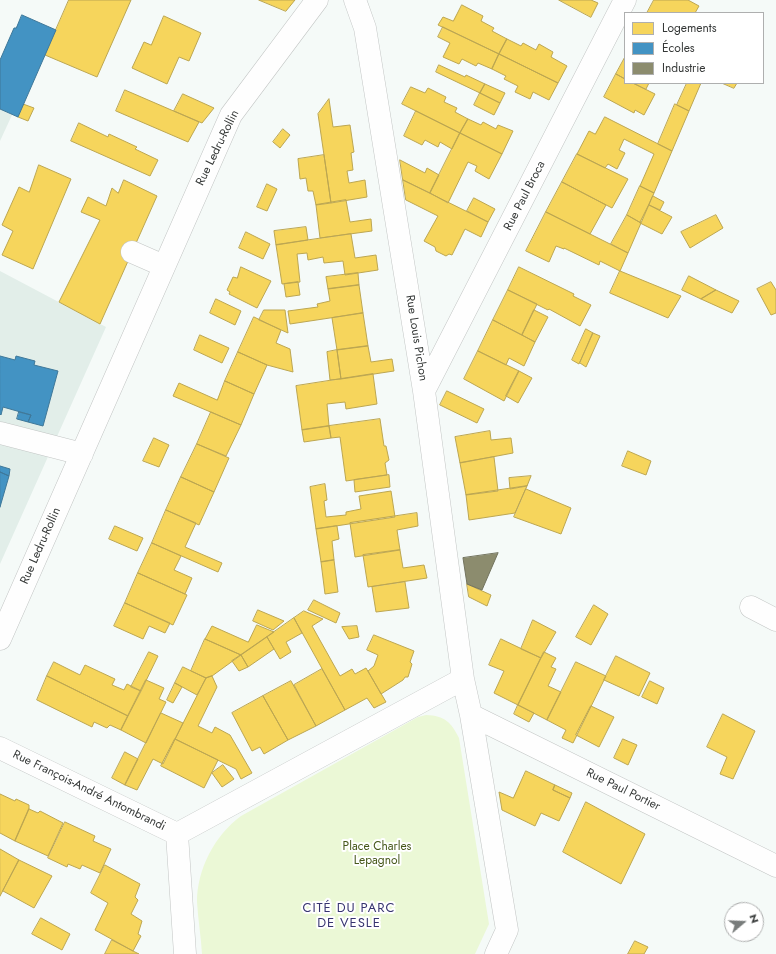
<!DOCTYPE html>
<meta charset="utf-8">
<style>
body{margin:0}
#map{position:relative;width:776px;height:954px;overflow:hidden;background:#f5faf8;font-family:Jost,sans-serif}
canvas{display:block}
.legend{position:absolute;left:624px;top:12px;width:140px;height:72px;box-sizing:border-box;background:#fff;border:1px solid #aeafaf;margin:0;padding:5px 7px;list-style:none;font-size:12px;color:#353837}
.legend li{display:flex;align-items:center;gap:8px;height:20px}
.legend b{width:20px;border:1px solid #aeafaf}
.north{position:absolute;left:724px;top:902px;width:40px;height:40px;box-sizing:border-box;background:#fff;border:1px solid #aeafaf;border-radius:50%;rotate:71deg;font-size:11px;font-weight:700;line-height:16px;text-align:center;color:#353837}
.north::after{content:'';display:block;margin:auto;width:14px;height:18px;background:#787c7b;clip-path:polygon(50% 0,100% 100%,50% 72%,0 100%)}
</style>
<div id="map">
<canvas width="776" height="954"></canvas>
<ul class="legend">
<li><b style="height:11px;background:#f6d55c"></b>Logements</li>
<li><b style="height:11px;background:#4393c3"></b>Écoles</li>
<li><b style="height:11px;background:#8c8c6e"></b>Industrie</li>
</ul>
<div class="north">N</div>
</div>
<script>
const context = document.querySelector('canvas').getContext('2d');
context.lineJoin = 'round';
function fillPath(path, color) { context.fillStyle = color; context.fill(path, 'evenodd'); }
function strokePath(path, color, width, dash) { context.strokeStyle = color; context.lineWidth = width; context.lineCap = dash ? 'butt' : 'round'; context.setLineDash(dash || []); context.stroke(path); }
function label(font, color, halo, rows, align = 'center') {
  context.font = font + ' Jost,sans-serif'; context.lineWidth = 4; context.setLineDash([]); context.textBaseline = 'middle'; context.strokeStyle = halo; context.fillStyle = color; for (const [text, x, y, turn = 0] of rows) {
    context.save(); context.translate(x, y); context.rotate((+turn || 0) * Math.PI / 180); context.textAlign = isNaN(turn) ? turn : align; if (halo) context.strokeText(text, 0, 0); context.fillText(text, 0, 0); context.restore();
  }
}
fillPath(new Path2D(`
 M 0,109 L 12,115 L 0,141 Z
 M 0,271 L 106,327 L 0,564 Z`), '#e2eee9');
fillPath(new Path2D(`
 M 426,715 C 445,716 451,722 459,738 L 489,924 L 475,954 L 202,954 C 201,937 198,919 197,902 C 197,869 215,835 241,816 L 418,717 Z`), '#ebf8d6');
const homes = new Path2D(`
 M 69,0 L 131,0 L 97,77 L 45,55 Z
 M 259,0 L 295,0 L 286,11 Z
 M 559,0 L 591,0 L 598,3 L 591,17 Z
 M 654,0 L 688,0 L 699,6 L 695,13 L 647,13 Z
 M 462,5 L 483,16 L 481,21 L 494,28 L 492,31 L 507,39 L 499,54 L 438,25 L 443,17 L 453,21 Z
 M 164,16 L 201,33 L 189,61 L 179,57 L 167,84 L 132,68 L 144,42 L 151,45 Z
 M 443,27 L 499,54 L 492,69 L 478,63 L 476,66 L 462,59 L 459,64 L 443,57 L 450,43 L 438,37 Z
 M 507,39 L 521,46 L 523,43 L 536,50 L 539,44 L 553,52 L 551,57 L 567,66 L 558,83 L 499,54 Z
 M 499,54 L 558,83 L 549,100 L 533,92 L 530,99 L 515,92 L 518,86 L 504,79 L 506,76 L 492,69 Z
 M 625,57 L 625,79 L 616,74 Z
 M 439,65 L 465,77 L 466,75 L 485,84 L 480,93 L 436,72 Z
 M 616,74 L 625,79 L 625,83 L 633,83 L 655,94 L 644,115 L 635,110 L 634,113 L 604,97 Z
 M 633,83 L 649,83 L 646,89 Z
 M 687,83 L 701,83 L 689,111 L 677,105 Z
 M 722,83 L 737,83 L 734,88 Z
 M 485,84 L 505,93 L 500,103 L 480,93 Z
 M 411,87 L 425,93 L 428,88 L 446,97 L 444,102 L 457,108 L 455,112 L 468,119 L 460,133 L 402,104 Z
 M 125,90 L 199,122 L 188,142 L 116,111 Z
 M 480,93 L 500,103 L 494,115 L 474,105 Z
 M 183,94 L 214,108 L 202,123 L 174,111 Z
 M 329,99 L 333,127 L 350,125 L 354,152 L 351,153 L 353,170 L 347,171 L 349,183 L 365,180 L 367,197 L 331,203 L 318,114 Z
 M 23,104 L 34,108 L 28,121 L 18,117 Z
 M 675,104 L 689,111 L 672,151 L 658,144 Z
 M 416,111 L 460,133 L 452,149 L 440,142 L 438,147 L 425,140 L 422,145 L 404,136 Z
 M 605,117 L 672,151 L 654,193 L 640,186 L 654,154 L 624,139 L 619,150 L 625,153 L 617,169 L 608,164 L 605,168 L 577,154 L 589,131 L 595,134 Z
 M 468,119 L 481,125 L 483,122 L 496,129 L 498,125 L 513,131 L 502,154 L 460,133 Z
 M 79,123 L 108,137 L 109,134 L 137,147 L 135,149 L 158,160 L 150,176 L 71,141 Z
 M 283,129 L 290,135 L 280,148 L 273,142 Z
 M 460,133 L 502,154 L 489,179 L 475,171 L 477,166 L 468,162 L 448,203 L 430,193 Z
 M 577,154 L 628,179 L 612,208 L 562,182 Z
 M 324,155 L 331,203 L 316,205 L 313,191 L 308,191 L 306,178 L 300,179 L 298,159 Z
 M 400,160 L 425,173 L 427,168 L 439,175 L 430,193 L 403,180 Z
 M 39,165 L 71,179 L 33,269 L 2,255 L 13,231 L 2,225 L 19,187 L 29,192 Z
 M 124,180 L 157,196 L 100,324 L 59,302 L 100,220 L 81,212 L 88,197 L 106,206 L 112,188 L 118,193 Z
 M 403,180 L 488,222 L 481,237 L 465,229 L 452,255 L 449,254 L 446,256 L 436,251 L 435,247 L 424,241 L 438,216 L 406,200 Z
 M 562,182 L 606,205 L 590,234 L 546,212 Z
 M 267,184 L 277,189 L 267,211 L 257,207 Z
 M 640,186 L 654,193 L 641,223 L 627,215 Z
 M 653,196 L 664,202 L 660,210 L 649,205 Z
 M 474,198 L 495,209 L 488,222 L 467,211 Z
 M 346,200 L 350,222 L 371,219 L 372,231 L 320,238 L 316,205 Z
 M 649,205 L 672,217 L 662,234 L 640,223 Z
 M 546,212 L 628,253 L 620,271 L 600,261 L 599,265 L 564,248 L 564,249 L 556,246 L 549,262 L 526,251 Z
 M 627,215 L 641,223 L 628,253 L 611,244 Z
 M 716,215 L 723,228 L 690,248 L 681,232 Z
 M 306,227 L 308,240 L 276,245 L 274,231 Z
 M 246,232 L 270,244 L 263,259 L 239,248 Z
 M 351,234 L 355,258 L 376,255 L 378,270 L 345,275 L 343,261 L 324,263 L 323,257 L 308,260 L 307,253 L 297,254 L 300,282 L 282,284 L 276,245 Z
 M 241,267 L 271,281 L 257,308 L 229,294 L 230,292 L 227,290 L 233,277 L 237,278 Z
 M 519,267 L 574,294 L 573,296 L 591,305 L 580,326 L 549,309 L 548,310 L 508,290 Z
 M 620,271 L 681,296 L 668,318 L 610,293 Z
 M 358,273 L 359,285 L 328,289 L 326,277 Z
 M 689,276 L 716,290 L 701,299 L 682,290 Z
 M 298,282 L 300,295 L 286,297 L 284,284 Z
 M 771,282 L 776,290 L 776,313 L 771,315 L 757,289 Z
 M 359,285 L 363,313 L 290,324 L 288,311 L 318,307 L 317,304 L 330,301 L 328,289 Z
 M 508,290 L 537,304 L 522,335 L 493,320 Z
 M 716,290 L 739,301 L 732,313 L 701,299 Z
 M 216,299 L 241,311 L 235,325 L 210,313 Z
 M 264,310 L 285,310 L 288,333 L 259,320 Z
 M 534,310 L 548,317 L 535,342 L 522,335 Z
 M 363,313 L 368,346 L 337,350 L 332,318 Z
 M 254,317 L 281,330 L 276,343 L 290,349 L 293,372 L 267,365 L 238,352 Z
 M 493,320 L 535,342 L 524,366 L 509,358 L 506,365 L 478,351 Z
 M 586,329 L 593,333 L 579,364 L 572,360 Z
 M 593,333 L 600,336 L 586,367 L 580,363 Z
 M 200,335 L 229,348 L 222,363 L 194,350 Z
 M 368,346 L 371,362 L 392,359 L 394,371 L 341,379 L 337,350 Z
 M 337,350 L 341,379 L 330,380 L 327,352 Z
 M 478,351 L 519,371 L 504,401 L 464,379 Z
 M 238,352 L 267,365 L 254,394 L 225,381 Z
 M 519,371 L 532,378 L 518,403 L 506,396 Z
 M 373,374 L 377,404 L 346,409 L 345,402 L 327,404 L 329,426 L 302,430 L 296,386 Z
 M 225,381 L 254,394 L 241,425 L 173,396 L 179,383 L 217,400 Z
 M 447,391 L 484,409 L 477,423 L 440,405 Z
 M 211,412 L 241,425 L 226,456 L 197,444 Z
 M 380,419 L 384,446 L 386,446 L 389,460 L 385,463 L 387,475 L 346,481 L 340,437 L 331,438 L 329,426 Z
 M 329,426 L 331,438 L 304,442 L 302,430 Z
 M 490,431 L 491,440 L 511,438 L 513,453 L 460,463 L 455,437 Z
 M 154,438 L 169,445 L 159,467 L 143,461 Z
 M 197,444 L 229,458 L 214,492 L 181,477 Z
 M 628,451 L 651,461 L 646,475 L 622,466 Z
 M 494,457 L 498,491 L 466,495 L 460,463 Z
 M 389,475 L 390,487 L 355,492 L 354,480 Z
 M 531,476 L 527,486 L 510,489 L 509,478 Z
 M 181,477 L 214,492 L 199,525 L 166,510 Z
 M 325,484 L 327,500 L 324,501 L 326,517 L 346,515 L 346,512 L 361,509 L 359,496 L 391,491 L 395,517 L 316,529 L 310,487 Z
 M 527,486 L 515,513 L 469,520 L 466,495 Z
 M 526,489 L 571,508 L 561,534 L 514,517 Z
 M 166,510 L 196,523 L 185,547 L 222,563 L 218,572 L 152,543 Z
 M 417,513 L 418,526 L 397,530 L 400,550 L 355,557 L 350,523 Z
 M 115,526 L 143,538 L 137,551 L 109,539 Z
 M 337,526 L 339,539 L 332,541 L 334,560 L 321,562 L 316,529 Z
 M 152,543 L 181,556 L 174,570 L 192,578 L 185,594 L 138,573 Z
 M 400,550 L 403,568 L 424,565 L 427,578 L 368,587 L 363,555 Z
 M 334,560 L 338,592 L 325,594 L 321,562 Z
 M 138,573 L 187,595 L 173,625 L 125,603 Z
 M 405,582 L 409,608 L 376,612 L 372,587 Z
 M 467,584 L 491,595 L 487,606 L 469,597 Z
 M 314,600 L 340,613 L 336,623 L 308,610 Z
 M 125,603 L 170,623 L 165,633 L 149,626 L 143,639 L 114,626 Z
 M 594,605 L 608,614 L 591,645 L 576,637 Z
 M 258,610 L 284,621 L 273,630 L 253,621 Z
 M 304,611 L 323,619 L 312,626 L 340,676 L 352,669 L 355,674 L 366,668 L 386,702 L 374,708 L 367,698 L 345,710 L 294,618 Z
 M 294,618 L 302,633 L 286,642 L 291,652 L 280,659 L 267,637 Z
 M 533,620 L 556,632 L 541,658 L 521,649 Z
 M 257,625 L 274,632 L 241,655 L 205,639 L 212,626 L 248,642 Z
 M 357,626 L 359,637 L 349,639 L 342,627 Z
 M 374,635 L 414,651 L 410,662 L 412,664 L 408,677 L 405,677 L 403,680 L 381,694 L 368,671 L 374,666 L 378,655 L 367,650 Z
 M 267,637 L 274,649 L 248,667 L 241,655 Z
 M 205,639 L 241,655 L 212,676 L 206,678 L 191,671 Z
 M 501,639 L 541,658 L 518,705 L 494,693 L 504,671 L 489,665 Z
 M 149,652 L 158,656 L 141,691 L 131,687 Z
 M 544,652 L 556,658 L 551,667 L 556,669 L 548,686 L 561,692 L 547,720 L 518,705 Z
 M 241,655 L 248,667 L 239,671 L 232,661 Z
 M 616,656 L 650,673 L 639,696 L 604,680 Z
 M 54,662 L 80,675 L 85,665 L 115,679 L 112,685 L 124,690 L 127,684 L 141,691 L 128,716 L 47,676 Z
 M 576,662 L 606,676 L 573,743 L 562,738 L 566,730 L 547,720 Z
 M 183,667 L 206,678 L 197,695 L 175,683 Z
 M 322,669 L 345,710 L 316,726 L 294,685 Z
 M 47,676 L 128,716 L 121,730 L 110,725 L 107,728 L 94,722 L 92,727 L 37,700 Z
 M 212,676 L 217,687 L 198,726 L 212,733 L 215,727 L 230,735 L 252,773 L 241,779 L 236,769 L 175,739 L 206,678 Z
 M 146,680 L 164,688 L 159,699 L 166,702 L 146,743 L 121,730 Z
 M 291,681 L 316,726 L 288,740 L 263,696 Z
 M 650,681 L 664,688 L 657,704 L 642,697 Z
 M 175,683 L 182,687 L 173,703 L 167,700 Z
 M 263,696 L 288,740 L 264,754 L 260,747 L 252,751 L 232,713 Z
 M 518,705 L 534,713 L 529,722 L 514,714 Z
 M 591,706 L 614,717 L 599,747 L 576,735 Z
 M 161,713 L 183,723 L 163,764 L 153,759 L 137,790 L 125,785 Z
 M 723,714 L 755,731 L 733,779 L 720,774 L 727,757 L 707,747 Z
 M 175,739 L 218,760 L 204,788 L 161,766 Z
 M 623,739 L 637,745 L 628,765 L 614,758 Z
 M 125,752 L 138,759 L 125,785 L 112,778 Z
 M 223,765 L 234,779 L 222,787 L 212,773 Z
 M 526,771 L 555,785 L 553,790 L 570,798 L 559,821 L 541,813 L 535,826 L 502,810 L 499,792 L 513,798 Z
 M 555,785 L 572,793 L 570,798 L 553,790 Z
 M 0,794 L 15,801 L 16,799 L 29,805 L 29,809 L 15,841 L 0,833 Z
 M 586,802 L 645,834 L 621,884 L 563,852 Z
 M 29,809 L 38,813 L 40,811 L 63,823 L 48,856 L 15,841 Z
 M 65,822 L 95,836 L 93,841 L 111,849 L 100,873 L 82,865 L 80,869 L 68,864 L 67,867 L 48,858 Z
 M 0,849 L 19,860 L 0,896 Z
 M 19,860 L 52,876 L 34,908 L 3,891 Z
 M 105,865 L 140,884 L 135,897 L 138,900 L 131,914 L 142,921 L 138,934 L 141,936 L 133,951 L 95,930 L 108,903 L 91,893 Z
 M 41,918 L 70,934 L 62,950 L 32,934 Z
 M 112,940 L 133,951 L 139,954 L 105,954 Z
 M 635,941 L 648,947 L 644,954 L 628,954 Z`);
fillPath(homes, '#f6d55c');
strokePath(homes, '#bca651', 1);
const schools = new Path2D(`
 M 22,15 L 56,30 L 18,117 L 0,109 L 0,60 L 14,28 L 16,28 Z
 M 0,356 L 15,360 L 16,356 L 35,361 L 34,365 L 58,371 L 43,426 L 28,422 L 31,415 L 3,407 L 1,415 L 0,414 Z
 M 19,412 L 31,415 L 28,422 L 17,419 Z
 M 0,466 L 10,469 L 9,476 L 0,472 Z
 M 0,472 L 9,476 L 0,507 Z`);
fillPath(schools, '#4393c3');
strokePath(schools, '#3f7899', 1);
const industry = new Path2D(`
 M 498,553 L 482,590 L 467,584 L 463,558 Z`);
fillPath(industry, '#8c8c6e');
strokePath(industry, '#72735e', 1);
const minor = new Path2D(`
 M 355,0 L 365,28 L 424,391 L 463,679
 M 132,252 L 164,266
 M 424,391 L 625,0
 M 0,433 L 82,454
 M 751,607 L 776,620
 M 0,639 L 231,115 L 317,0
 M 471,715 L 776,866
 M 0,748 L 177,834
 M 185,954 L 177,834 L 463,679 L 471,715 L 507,930 L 496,954`);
strokePath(minor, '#c2c5c4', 23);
strokePath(minor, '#fefefe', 22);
label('12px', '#353837', '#fff', [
 ["Rue Ledru-Rollin",218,148,-64],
 ["Rue Paul Broca",525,196,-63],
 ["Rue Louis Pichon",416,338,81],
 ["Rue Ledru-Rollin",41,546,-66],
 ["Rue Paul Portier",623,790,26],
 ["Rue François-André Antombrandi",89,791,26]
]);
label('12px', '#47581b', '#fff', [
 ["Place Charles",377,847],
 ["Lepagnol",377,861]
]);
context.letterSpacing = '1px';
label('13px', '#373470', '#fff', [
 ["CITÉ DU PARC",349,909],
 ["DE VESLE",349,924]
]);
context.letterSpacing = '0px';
</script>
